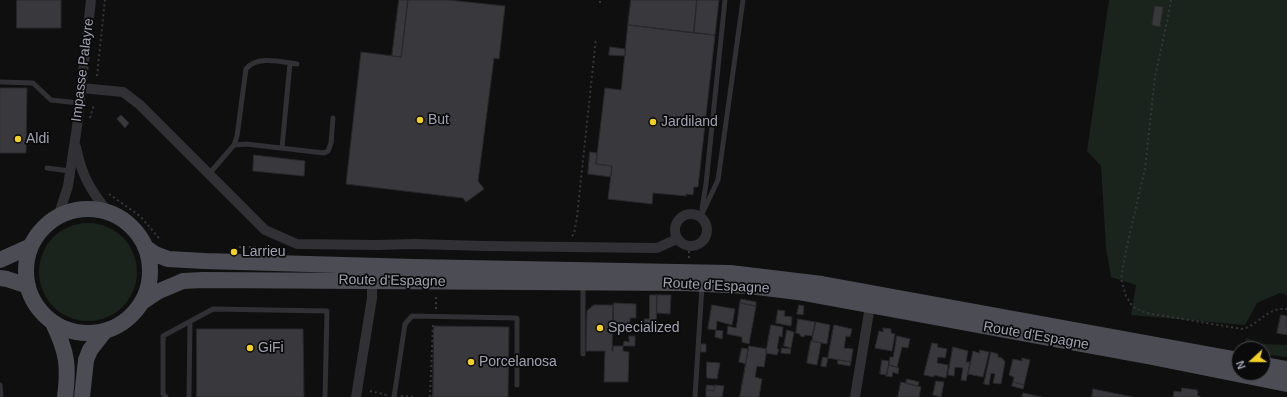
<!DOCTYPE html>
<style>
body{margin:0}
#map{position:relative;width:1287px;height:397px;overflow:hidden;background:#0f0f10;font-family:Arial,sans-serif}
canvas{display:block}
.north{position:absolute;left:1231px;top:341px;width:40px;height:40px;box-sizing:border-box;background:#0a0a0b;border:1px solid #46474d;border-radius:50%;rotate:249deg;font-size:11px;font-weight:700;line-height:16px;text-align:center;color:#a0a2b1}
.north::after{content:'';display:block;margin:auto;width:14px;height:18px;background:#f3d124;clip-path:polygon(50% 0,100% 100%,50% 72%,0 100%)}
</style>
<div id="map">
<canvas width="1287" height="397"></canvas>
<div class="north">N</div>
</div>
<script>
const context = document.querySelector('canvas').getContext('2d');
context.lineJoin = 'round';
function fillPath(path, color) { context.fillStyle = color; context.fill(path, 'evenodd'); }
function strokePath(path, color, width, dash) { context.strokeStyle = color; context.lineWidth = width; context.lineCap = dash ? 'butt' : 'round'; context.setLineDash(dash || []); context.stroke(path); }
function label(font, color, halo, rows, align = 'center') {
  context.font = font + ' Arial,sans-serif'; context.lineWidth = 3.5; context.setLineDash([]); context.textBaseline = 'middle'; context.strokeStyle = halo; context.fillStyle = color; for (const [text, x, y, turn = 0] of rows) {
    context.save(); context.translate(x, y); context.rotate((+turn || 0) * Math.PI / 180); context.textAlign = isNaN(turn) ? turn : align; if (halo) context.strokeText(text, 0, 0); context.fillText(text, 0, 0); context.restore();
  }
}
fillPath(new Path2D(`
 M 1109,0 L 1287,0 L 1287,295 L 1280,293 L 1257,303 L 1245,325 L 1131,315 L 1136,285 L 1111,277 L 1106,248 L 1101,166 L 1087,151 Z
 M39 272a49 49 0 1 1 98 0a49 49 0 1 1-98 0Z
 M 1246,338 L 1264,344 L 1287,345 L 1287,357 L 1263,354 L 1263,349 L 1243,349 Z`), '#1b231d');
const building = new Path2D(`
 M 17,0 L 61,0 L 61,28 L 17,28 Z
 M 399,0 L 408,0 L 401,57 L 392,56 Z
 M 408,0 L 448,0 L 505,6 L 499,59 L 494,58 L 478,181 L 484,189 L 466,202 L 463,198 L 346,184 L 361,52 L 401,57 Z
 M 631,0 L 697,0 L 694,33 L 628,25 Z
 M 697,0 L 719,0 L 715,35 L 694,33 Z
 M 1155,6 L 1163,7 L 1160,27 L 1152,25 Z
 M 628,25 L 715,35 L 698,187 L 694,187 L 693,195 L 686,194 L 686,196 L 653,193 L 652,204 L 608,199 L 612,166 L 596,164 L 605,88 L 621,90 Z
 M 610,47 L 625,49 L 625,56 L 609,55 Z
 M 0,88 L 27,88 L 26,153 L 0,153 Z
 M 121,115 L 129,123 L 125,128 L 117,119 Z
 M 590,152 L 597,153 L 596,164 L 612,166 L 611,177 L 588,174 Z
 M 254,155 L 305,161 L 304,176 L 253,171 Z
 M 650,295 L 657,295 L 656,329 L 644,329 L 644,319 L 649,319 Z
 M 657,295 L 671,295 L 670,314 L 657,313 Z
 M 741,299 L 756,302 L 756,306 L 740,303 Z
 M 614,303 L 636,304 L 636,318 L 630,318 L 630,326 L 613,326 Z
 M 740,303 L 756,306 L 749,344 L 742,342 L 742,337 L 727,334 L 728,326 L 736,328 Z
 M 594,305 L 613,305 L 612,351 L 613,351 L 613,346 L 623,346 L 623,351 L 629,352 L 628,382 L 604,382 L 605,351 L 586,351 L 587,311 Z
 M 712,305 L 735,309 L 732,325 L 717,321 L 716,330 L 723,331 L 722,339 L 715,337 L 716,330 L 708,329 Z
 M 799,305 L 804,306 L 803,315 L 797,314 Z
 M 778,310 L 785,311 L 784,316 L 792,317 L 791,326 L 776,323 Z
 M 1281,315 L 1287,316 L 1287,335 L 1277,333 Z
 M 798,319 L 815,322 L 812,336 L 805,335 L 804,337 L 800,336 L 800,334 L 796,333 Z
 M 816,322 L 830,325 L 827,344 L 812,341 Z
 M 771,325 L 783,327 L 782,337 L 779,336 L 777,349 L 779,349 L 777,355 L 766,353 Z
 M 834,325 L 852,329 L 850,337 L 846,336 L 844,348 L 853,349 L 851,362 L 828,358 Z
 M 434,326 L 509,327 L 508,397 L 433,397 Z
 M 883,328 L 891,329 L 891,333 L 895,334 L 892,351 L 875,348 L 879,331 L 883,332 Z
 M 197,329 L 303,329 L 304,397 L 197,397 Z
 M 787,330 L 794,332 L 791,348 L 784,346 Z
 M 629,336 L 635,336 L 635,346 L 623,346 L 624,341 L 629,342 Z
 M 897,336 L 910,339 L 908,348 L 902,347 L 897,367 L 889,365 L 890,357 L 893,357 Z
 M 811,341 L 821,343 L 817,365 L 807,363 Z
 M 932,343 L 938,344 L 937,347 L 947,349 L 945,358 L 938,357 L 937,363 L 948,365 L 946,378 L 934,375 L 934,377 L 924,375 Z
 M 701,344 L 706,344 L 706,352 L 701,352 Z
 M 749,346 L 767,349 L 764,367 L 757,366 L 755,377 L 762,379 L 759,397 L 740,397 Z
 M 953,347 L 968,351 L 966,362 L 970,362 L 966,381 L 961,380 L 963,368 L 955,367 L 954,376 L 948,375 Z
 M 742,348 L 748,349 L 746,364 L 739,362 Z
 M 782,348 L 791,349 L 790,354 L 781,353 Z
 M 980,350 L 989,352 L 983,377 L 968,374 L 973,351 L 979,353 Z
 M 991,352 L 998,354 L 998,357 L 1002,358 L 1005,362 L 1001,384 L 993,383 L 995,374 L 991,373 L 989,385 L 984,384 Z
 M 823,357 L 828,358 L 826,367 L 821,366 Z
 M 1022,358 L 1030,360 L 1024,385 L 1013,382 L 1014,377 L 1009,375 L 1013,359 L 1022,361 Z
 M 838,360 L 851,362 L 850,366 L 838,364 Z
 M 882,360 L 889,361 L 887,375 L 880,374 Z
 M 707,362 L 720,363 L 717,379 L 707,378 Z
 M 889,365 L 899,368 L 898,374 L 893,372 L 892,377 L 886,376 Z
 M 907,379 L 919,382 L 918,386 L 906,383 Z
 M 936,381 L 944,382 L 941,397 L 933,395 Z
 M 901,382 L 921,387 L 919,397 L 898,397 Z
 M 1013,382 L 1024,385 L 1023,389 L 1012,386 Z
 M 707,385 L 715,386 L 714,391 L 706,390 Z
 M 715,385 L 724,386 L 722,397 L 706,397 L 706,390 L 714,391 Z
 M 1182,388 L 1197,390 L 1198,392 L 1197,395 L 1201,397 L 1173,397 L 1174,391 L 1181,392 Z
 M 1093,389 L 1133,397 L 1092,397 Z
 M 1023,393 L 1042,397 L 1022,397 Z`);
fillPath(building, '#39393d');
strokePath(building, '#29292c', 1);
strokePath(new Path2D(`
 M 1171,0 L 1168,17 L 1155,77 L 1145,169 L 1126,250 L 1121,279 L 1126,296 L 1131,304 L 1136,309 L 1147,313 L 1242,329 C 1260,325 1266,307 1287,309
 M 600,3 L 600,0
 M 97,76 L 105,0
 M 90,118 L 94,104
 M 109,194 L 140,216 L 159,238
 M 572,236 L 574,234 L 577,217 L 596,38
 M 689,246 L 689,259
 M 239,247 L 274,247
 M 436,309 L 436,296
 M 370,391 L 387,395
 M 401,396 L 416,397
 M 430,397 L 433,323`), '#36363c', 2, [2, 3]);
strokePath(new Path2D(`
 M 0,82 L 33,83 L 51,100 L 79,103
 M 234,145 L 246,144 L 324,153 L 328,151 L 331,143 L 333,118
 M 282,148 L 290,63
 M 47,168 L 70,171
 M 209,174 L 234,145 L 237,136 L 246,69 C 257,55 281,62 297,64
 M 702,209 L 706,184 L 725,0
 M 701,216 L 718,180 L 743,0
 M 583,354 L 583,284
 M 0,385 L 1,397
 M 166,397 L 163,394 L 163,336 L 213,309 L 327,311 L 325,397
 M 189,397 L 190,322
 M 394,397 L 405,324 L 412,316 L 517,318 L 517,385
 M 695,397 L 702,286`), '#303035', 5);
strokePath(new Path2D(`
 M 81,88 L 123,92 L 140,105 L 265,230 L 297,244 L 377,245 L 414,244 L 485,246 L 657,248 L 677,239
 M 76,147 C 82,176 90,190 109,213
 M675 230a16 16 0 1 1 32 0a16 16 0 1 1-32 0Z
 M 58,217 L 68,186 L 77,127 L 91,0
 M 356,397 L 372,298 L 372,282
 M 855,397 L 871,300`), '#303035', 10);
strokePath(new Path2D(`
 M26 271a62 62 0 1 1 124 0a62 62 0 1 1-124 0Z
 M 145,247 L 155,254 L 168,259 L 204,261 L 414,267 L 730,273 L 822,284 L 1239,360
 M 0,260 L 31,246
 M 0,278 L 7,279 L 28,286
 M 142,302 L 157,292 L 183,281 L 203,280 L 685,283 L 749,286 L 798,292 L 1152,357 L 1287,384
 M 53,323 C 67,352 69,365 65,397
 M 1263,365 L 1287,369
 M 82,397 L 86,360 L 90,350 L 104,332`), '#4c4c54', 16);
for (const [x, y, r, color] of [
 [420,120,4,"#f3d124"],
 [653,122,4,"#f3d124"],
 [18,139,4,"#f3d124"],
 [234,252,4,"#f3d124"],
 [600,328,4,"#f3d124"],
 [250,348,4,"#f3d124"],
 [471,362,4,"#f3d124"]
]) { const dot = new Path2D(); dot.arc(x, y, r, 0, 2 * Math.PI); context.fillStyle = color; context.fill(dot); strokePath(dot, '#0a0a0b', 1.5); }
label('14px', '#a0a2b1', '#0a0a0b', [
 ["Impasse Palayre",83,70,-83],
 ["Route d'Espagne",392,281,1],
 ["Route d'Espagne",716,286,3],
 ["Route d'Espagne",1036,336,10]
]);
label('14px', '#a0a2b1', '#0a0a0b', [
 ["But",428,120],
 ["Jardiland",661,122],
 ["Aldi",26,139],
 ["Larrieu",242,252],
 ["Specialized",608,328],
 ["GiFi",258,348],
 ["Porcelanosa",479,362]
], 'left');
</script>
